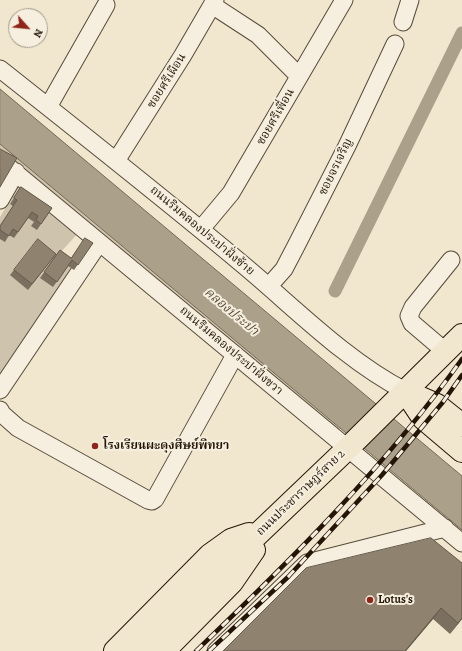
<!DOCTYPE html>
<meta charset="utf-8">
<style>
body{margin:0}
#map{position:relative;width:462px;height:651px;overflow:hidden;background:#f1e7ce;font-family:Alegreya,serif}
canvas{display:block}
.north{position:absolute;left:8px;top:8px;width:40px;height:40px;box-sizing:border-box;background:#f6efdf;border:1px solid #a29889;border-radius:50%;rotate:117deg;font-size:11px;font-weight:700;line-height:16px;text-align:center;color:#241507}
.north::after{content:'';display:block;margin:auto;width:14px;height:18px;background:#8f2418;clip-path:polygon(50% 0,100% 100%,50% 72%,0 100%)}
</style>
<div id="map">
<canvas width="462" height="651"></canvas>
<div class="north">N</div>
</div>
<script>
const context = document.querySelector('canvas').getContext('2d');
context.lineJoin = 'round';
function fillPath(path, color) { context.fillStyle = color; context.fill(path, 'evenodd'); }
function strokePath(path, color, width, dash) { context.strokeStyle = color; context.lineWidth = width; context.lineCap = dash ? 'butt' : 'round'; context.setLineDash(dash || []); context.stroke(path); }
function label(font, color, halo, rows, align = 'center') {
  context.font = font + ' Alegreya,"Noto Serif Thai",serif'; context.lineWidth = 4; context.setLineDash([]); context.textBaseline = 'middle'; context.strokeStyle = halo; context.fillStyle = color; for (const [text, x, y, turn = 0] of rows) {
    context.save(); context.translate(x, y); context.rotate((+turn || 0) * Math.PI / 180); context.textAlign = isNaN(turn) ? turn : align; if (halo) context.strokeText(text, 0, 0); context.fillText(text, 0, 0); context.restore();
  }
}
fillPath(new Path2D(`
 M 0,144 L 340,428 L 337,433 L 0,155 Z
 M 20,183 L 79,232 L 59,254 L 77,269 L 0,385 L 0,217 Z`), '#cec3ac');
const water = new Path2D(`
 M 0,89 L 462,476 L 462,530 L 0,144 Z`);
fillPath(water, '#aba08a');
strokePath(water, '#756856', 1);
strokePath(new Path2D(`
 M 335,291 L 462,33`), '#aba08a', 13);
const minor = new Path2D(`
 M 212,5 L 258,35 L 299,76
 M 403,22 L 410,0
 M 0,69 C 81,133 162,197 241,263 C 293,306 345,360 405,391
 M 48,107 L 106,5
 M 0,160 L 462,543
 M 116,161 L 183,55 L 215,0
 M 0,200 L 16,172
 M 201,229 L 231,193 L 344,0
 M 269,286 L 284,269 L 295,248 L 347,146 L 395,44
 M 446,352 L 412,323 L 409,316 L 413,307 L 451,260
 M 0,390 L 99,243
 M 0,410 L 2,414 L 18,428 L 148,500 L 152,501 L 155,499 L 235,355
 M 216,651 L 307,563 L 445,528`);
const major = new Path2D(`
 M 405,391 L 423,418 L 462,451
 M 405,391 L 437,405 L 462,425
 M 115,651 L 210,555 L 231,540 L 249,534
 M 139,651 L 214,576 L 348,448 L 462,335
 M 164,651 L 232,582 L 254,550`);
strokePath(minor, '#574a39', 19);
strokePath(major, '#241507', 24);
strokePath(minor, '#f6efdf', 17);
strokePath(major, '#f1e7ce', 22);
const rail = new Path2D(`
 M 196,651 C 291,560 385,467 462,359
 M 209,651 L 288,577 L 382,475 L 443,402 L 462,375`);
strokePath(rail, '#241507', 4.5);
strokePath(rail, '#f6efdf', 3, [9]);
fillPath(new Path2D(`
 M 21,187 L 52,208 L 37,230 L 31,226 L 34,222 L 28,218 L 14,238 L 9,235 L 5,242 L 0,239 L 0,226 L 13,206 L 10,204 Z
 M 93,243 L 74,270 L 68,266 L 53,287 L 40,278 L 60,250 L 71,258 Z
 M 56,254 L 28,290 L 10,275 L 14,270 Z
 M 431,538 L 462,619 L 450,634 L 433,619 L 406,651 L 223,651 Z`), '#7b705f');
fillPath(new Path2D(`
 M 441,608 L 433,619 L 406,651 L 405,651 Z
 M 462,618 L 462,619 L 450,634 L 458,623 Z`), '#645b4d');
const building = new Path2D(`
 M 0,149 L 17,158 L 0,187 Z
 M 21,187 L 52,208 L 41,224 L 36,220 L 38,216 L 32,212 L 18,232 L 13,229 L 9,236 L 0,230 L 0,226 L 17,200 L 14,198 Z
 M 85,238 L 93,243 L 78,265 L 72,260 L 57,282 L 44,272 L 60,250 L 71,258 Z
 M 38,239 L 56,254 L 32,284 L 14,270 Z
 M 431,538 L 462,563 L 462,618 L 458,623 L 441,608 L 405,651 L 223,651 L 306,568 Z`);
fillPath(building, '#8f826e');
strokePath(building, '#645b4d', 1);
for (const [x, y, r, color] of [
 [95,446,4,"#8f2418"],
 [370,600,4,"#8f2418"]
]) { const dot = new Path2D(); dot.arc(x, y, r, 0, 2 * Math.PI); context.fillStyle = color; context.fill(dot); strokePath(dot, '#f6efdf', 1.5); }
label('12px', '#241507', '#f6efdf', [
 ["ซอยศรีเผือน",167,81,-58],
 ["ซอยศรีเพื่อน",276,117,-60],
 ["ซอยจรเจริญ",336,167,-64],
 ["ถนนริมคลองประปาฝั่งซ้าย",202,231,40],
 ["ถนนริมคลองประปาฝั่งขวา",231,351,40],
 ["ถนนประชาราษฎร์สาย 2",301,493,-44]
]);
label('bold 12px', '#241507', '#f6efdf', [
 ["โรงเรียนผะดุงศิษย์พิทยา",103,446],
 ["Lotus's",378,600]
], 'left');
label('italic 13px', '#5a4d3b', '#f6efdf', [
 ["คลองประปา",231,312,40]
]);
</script>
